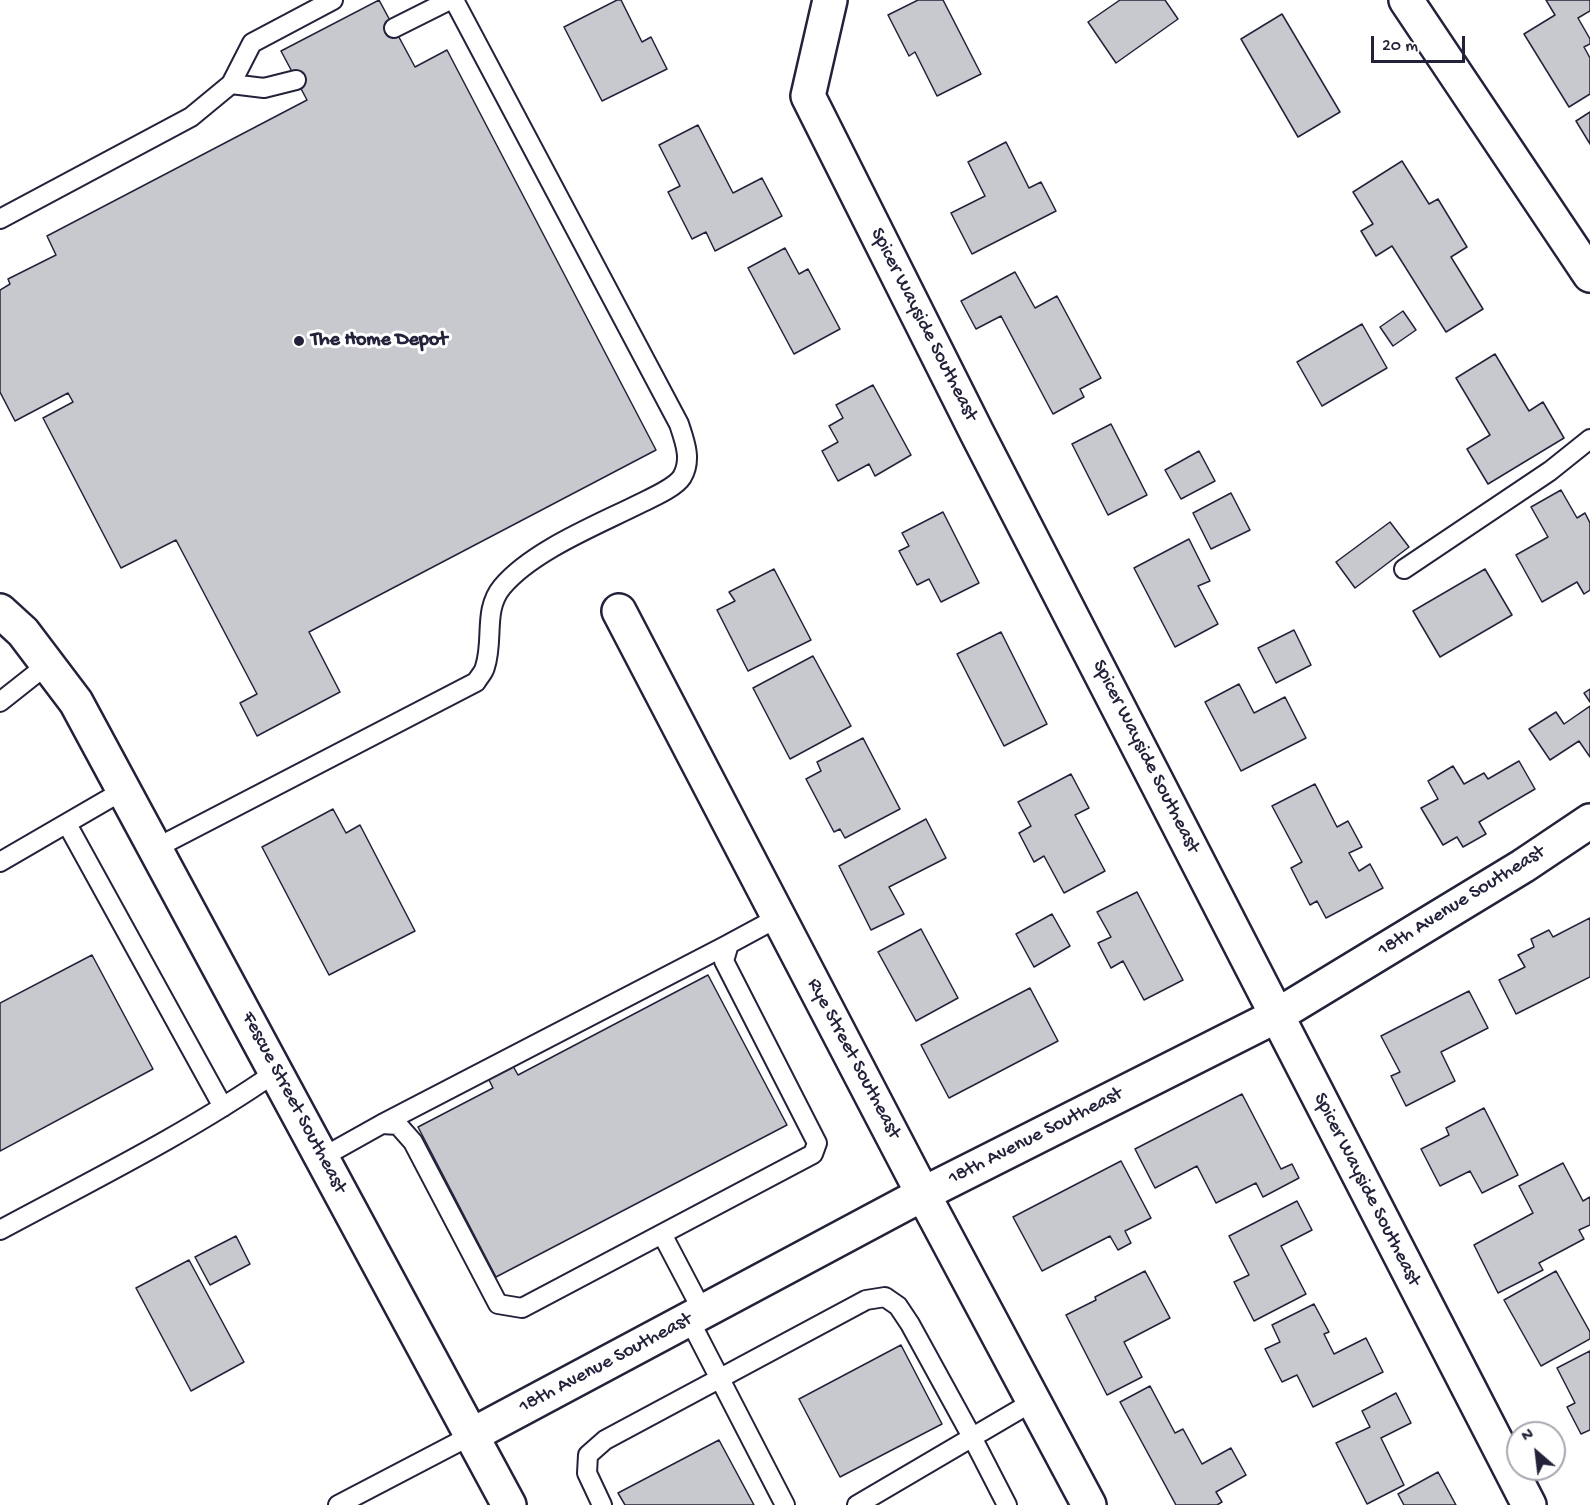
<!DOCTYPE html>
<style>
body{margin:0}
#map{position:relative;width:1590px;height:1505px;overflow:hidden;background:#fff;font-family:"Gochi Hand",sans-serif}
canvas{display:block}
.north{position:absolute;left:1506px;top:1421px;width:60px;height:60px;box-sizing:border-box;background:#fff;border:2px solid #a7a7b1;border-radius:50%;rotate:332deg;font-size:16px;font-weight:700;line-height:24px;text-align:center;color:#22223b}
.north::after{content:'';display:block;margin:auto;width:21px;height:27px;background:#22223b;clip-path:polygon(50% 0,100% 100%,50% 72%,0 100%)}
.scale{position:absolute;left:1371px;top:36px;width:94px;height:27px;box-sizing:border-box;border:3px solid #22223b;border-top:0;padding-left:8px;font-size:18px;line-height:21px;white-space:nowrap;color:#22223b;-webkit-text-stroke:4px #fff;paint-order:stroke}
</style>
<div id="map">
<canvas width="1590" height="1505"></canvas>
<div class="north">N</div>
<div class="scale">20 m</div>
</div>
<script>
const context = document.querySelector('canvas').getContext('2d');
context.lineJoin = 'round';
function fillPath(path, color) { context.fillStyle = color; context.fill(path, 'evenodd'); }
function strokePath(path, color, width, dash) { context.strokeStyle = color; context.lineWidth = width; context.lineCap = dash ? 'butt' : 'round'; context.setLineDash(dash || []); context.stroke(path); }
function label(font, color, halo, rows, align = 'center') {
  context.font = font + ' "Gochi Hand",sans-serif'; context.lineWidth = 6; context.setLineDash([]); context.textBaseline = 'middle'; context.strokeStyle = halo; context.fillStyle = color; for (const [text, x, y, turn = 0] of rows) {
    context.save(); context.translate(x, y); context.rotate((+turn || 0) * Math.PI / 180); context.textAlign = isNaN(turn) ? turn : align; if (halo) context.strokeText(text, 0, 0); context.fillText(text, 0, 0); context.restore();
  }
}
const building = new Path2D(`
 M 379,0 L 415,67 L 447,50 L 656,450 L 309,632 L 340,692 L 257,736 L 240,703 L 257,694 L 176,540 L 121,568 L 43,418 L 73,402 L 68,393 L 15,421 L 0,392 L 0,290 L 10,284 L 8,279 L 56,255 L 47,236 L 307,100 L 281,51 Z
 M 617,0 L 621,0 L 642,42 L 651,37 L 667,69 L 602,101 L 564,27 Z
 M 918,0 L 943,0 L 981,74 L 937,96 L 915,52 L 909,56 L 888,15 Z
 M 1120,0 L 1165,0 L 1178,19 L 1116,63 L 1088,22 Z
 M 1546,0 L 1590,0 L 1590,11 L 1578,18 L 1590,39 L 1590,44 L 1584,47 L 1590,58 L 1590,94 L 1569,107 L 1524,34 L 1555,15 Z
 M 1282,14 L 1340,112 L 1298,137 L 1241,39 Z
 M 1590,112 L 1590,144 L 1576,121 Z
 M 698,125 L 733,193 L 762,178 L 782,216 L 715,251 L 706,232 L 692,239 L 668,192 L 680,186 L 659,145 Z
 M 1006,142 L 1029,188 L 1041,182 L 1056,211 L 972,254 L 951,213 L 985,196 L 968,162 Z
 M 1402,161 L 1429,204 L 1438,199 L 1467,247 L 1451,257 L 1483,309 L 1446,332 L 1392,246 L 1376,256 L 1361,231 L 1373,224 L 1353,192 Z
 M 785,248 L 799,274 L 808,269 L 840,329 L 794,354 L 748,268 Z
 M 1015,272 L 1035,308 L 1057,296 L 1101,378 L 1080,389 L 1084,397 L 1053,414 L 1001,316 L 976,329 L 961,301 Z
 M 1403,311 L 1416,330 L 1393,346 L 1380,327 Z
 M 1362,324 L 1387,368 L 1322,406 L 1297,362 Z
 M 1495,354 L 1529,411 L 1543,402 L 1564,438 L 1488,484 L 1467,449 L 1490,435 L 1456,378 Z
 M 873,385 L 911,455 L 875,476 L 869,464 L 838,481 L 822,451 L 838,442 L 829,426 L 843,418 L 836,405 Z
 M 1111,424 L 1147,495 L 1108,515 L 1072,444 Z
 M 1199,451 L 1215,481 L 1181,499 L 1165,470 Z
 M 1561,490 L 1577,518 L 1585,513 L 1590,523 L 1590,590 L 1584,594 L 1577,582 L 1542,602 L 1516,555 L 1548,537 L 1531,507 Z
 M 1231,493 L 1250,530 L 1211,549 L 1193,513 Z
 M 943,512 L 979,583 L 941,602 L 929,579 L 917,585 L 899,551 L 909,546 L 902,533 Z
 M 1390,522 L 1409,547 L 1355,588 L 1336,562 Z
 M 1189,539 L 1210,581 L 1198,586 L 1218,624 L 1175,647 L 1134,568 Z
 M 774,569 L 811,640 L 748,671 L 717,610 L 735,601 L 729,592 Z
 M 1485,569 L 1512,615 L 1440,657 L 1413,611 Z
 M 1294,630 L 1311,665 L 1276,683 L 1258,648 Z
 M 1001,632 L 1047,724 L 1004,746 L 957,654 Z
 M 813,656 L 851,726 L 790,759 L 753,688 Z
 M 1239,684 L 1254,713 L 1285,697 L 1306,738 L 1241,771 L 1205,702 Z
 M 1590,689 L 1590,702 L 1584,693 Z
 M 1590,706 L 1590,757 L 1579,741 L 1550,760 L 1529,729 L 1556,712 L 1564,724 Z
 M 863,738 L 900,809 L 845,838 L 840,829 L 834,832 L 806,779 L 821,771 L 817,762 Z
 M 1519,761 L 1535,789 L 1479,822 L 1486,834 L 1463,847 L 1457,837 L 1443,845 L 1421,808 L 1438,799 L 1428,781 L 1453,766 L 1464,784 L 1484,773 L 1488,779 Z
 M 1071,774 L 1089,808 L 1075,815 L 1105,871 L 1064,893 L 1044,856 L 1034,862 L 1019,833 L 1031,826 L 1018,802 Z
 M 1315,784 L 1337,827 L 1348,821 L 1362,847 L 1349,853 L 1359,871 L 1370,864 L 1383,888 L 1326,918 L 1317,901 L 1310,905 L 1291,868 L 1302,862 L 1272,806 Z
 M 333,809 L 346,833 L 360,825 L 415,931 L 329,975 L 262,847 Z
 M 926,819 L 946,858 L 889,887 L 904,914 L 871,930 L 839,866 Z
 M 1137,892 L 1183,980 L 1144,1000 L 1123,961 L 1111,968 L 1098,943 L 1111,937 L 1097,912 Z
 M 1052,914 L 1070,946 L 1034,967 L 1016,934 Z
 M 1590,918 L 1590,977 L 1516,1014 L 1499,980 L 1525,967 L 1518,955 L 1534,947 L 1531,939 L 1549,930 L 1553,937 Z
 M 921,929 L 958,998 L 916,1021 L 878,952 Z
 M 92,955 L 153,1069 L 0,1151 L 0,1003 Z
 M 708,975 L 787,1125 L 496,1277 L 418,1127 L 493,1088 L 488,1078 L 513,1066 L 518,1075 Z
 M 1030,988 L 1058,1041 L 949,1098 L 921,1045 Z
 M 1469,991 L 1488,1028 L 1441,1052 L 1455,1081 L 1406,1106 L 1391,1076 L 1400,1072 L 1381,1036 Z
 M 1242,1094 L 1281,1169 L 1292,1164 L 1299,1178 L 1263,1197 L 1256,1183 L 1216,1203 L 1197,1166 L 1155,1188 L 1135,1149 Z
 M 1484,1108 L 1518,1175 L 1482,1193 L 1470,1171 L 1440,1186 L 1421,1149 L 1449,1135 L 1446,1128 Z
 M 1121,1161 L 1151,1218 L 1125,1231 L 1131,1243 L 1118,1250 L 1110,1236 L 1042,1271 L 1013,1217 Z
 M 1563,1163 L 1583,1201 L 1590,1197 L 1590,1225 L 1579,1230 L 1584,1239 L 1539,1263 L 1543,1270 L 1498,1293 L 1474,1245 L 1533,1213 L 1519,1186 Z
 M 1297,1201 L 1312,1230 L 1281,1246 L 1306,1294 L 1254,1321 L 1234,1282 L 1249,1275 L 1229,1236 Z
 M 236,1236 L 250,1264 L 210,1285 L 195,1257 Z
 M 189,1260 L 244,1362 L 191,1391 L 136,1288 Z
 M 1145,1271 L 1170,1318 L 1124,1342 L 1142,1377 L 1107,1395 L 1066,1315 L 1096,1300 L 1095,1297 Z
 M 1556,1271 L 1590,1332 L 1590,1339 L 1541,1366 L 1504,1300 Z
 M 1314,1304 L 1329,1332 L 1324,1334 L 1334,1354 L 1366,1338 L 1383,1372 L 1313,1407 L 1297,1375 L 1282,1382 L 1265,1349 L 1280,1342 L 1272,1325 Z
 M 901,1345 L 942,1424 L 840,1477 L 799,1399 Z
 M 1590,1351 L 1590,1430 L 1581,1434 L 1567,1407 L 1575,1403 L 1557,1368 Z
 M 1150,1386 L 1175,1433 L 1183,1429 L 1202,1464 L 1231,1448 L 1246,1475 L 1216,1492 L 1222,1502 L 1217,1505 L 1176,1505 L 1120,1402 Z
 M 1396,1393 L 1411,1423 L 1381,1438 L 1404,1485 L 1367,1504 L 1336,1443 L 1370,1427 L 1362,1411 Z
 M 719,1440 L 754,1505 L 625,1505 L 618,1493 Z
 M 1438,1472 L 1456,1505 L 1404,1505 L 1398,1494 Z`);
fillPath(building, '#c8c8cf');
strokePath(building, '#22223b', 1.5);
const service = new Path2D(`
 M 394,28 L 450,0
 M 231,84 L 264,88 L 296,80
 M 0,219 L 191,117 L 231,84 L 252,43 L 333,0
 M 1404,569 L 1550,471 L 1590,439
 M 0,702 L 48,664
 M 67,824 L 223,1107
 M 156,848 L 476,682 C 479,677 484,672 485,667 C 494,640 483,610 502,587 C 532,551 597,525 639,504 C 651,498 675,488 682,477 C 692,460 685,442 679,424 L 454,0
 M 0,862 L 124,790
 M 382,1124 L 729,944
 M 323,1157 L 382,1124 L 398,1125 L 413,1142 L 498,1304 L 522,1308 L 813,1154 L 817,1143 L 724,961 L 729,944 L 779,917
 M 0,1230 C 93,1180 190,1132 276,1072
 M 662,1234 L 703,1312
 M 689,1319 L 785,1505
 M 338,1505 L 472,1435
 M 602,1505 L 587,1473 L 588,1455 L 605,1440 L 866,1300 L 885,1297 L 898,1306 L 910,1324 L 972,1437 L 1007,1505
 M 857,1505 L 1034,1401`);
const minor = new Path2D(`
 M 830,0 L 808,96 L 977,433 L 1529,1505
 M 619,611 L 923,1194 L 1089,1505
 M 472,1435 L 923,1194 L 1276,1016 L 1523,866 L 1590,821`);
const tertiary = new Path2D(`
 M 0,611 L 23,632 L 76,702 L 509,1505`);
const secondary = new Path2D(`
 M 1406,0 L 1590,275`);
strokePath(service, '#22223b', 22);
strokePath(minor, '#22223b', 38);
strokePath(tertiary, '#22223b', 38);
strokePath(secondary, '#22223b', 38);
strokePath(service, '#fff', 18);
strokePath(minor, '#fff', 33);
strokePath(tertiary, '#fff', 33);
strokePath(secondary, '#fff', 33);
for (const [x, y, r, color] of [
 [299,341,6,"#22223b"]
]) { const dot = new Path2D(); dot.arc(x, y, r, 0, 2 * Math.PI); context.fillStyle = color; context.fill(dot); strokePath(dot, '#fff', 2); }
label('20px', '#22223b', '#fff', [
 ["Spicer Wayside Southeast",923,325,63],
 ["Spicer Wayside Southeast",1145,757,63],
 ["18th Avenue Southeast",1462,902,-32],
 ["Rye Street Southeast",853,1059,62],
 ["Fescue Street Southeast",293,1103,62],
 ["18th Avenue Southeast",1036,1137,-27],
 ["Spicer Wayside Southeast",1366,1190,63],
 ["18th Avenue Southeast",606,1364,-28]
]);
label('bold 20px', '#22223b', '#fff', [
 ["The Home Depot",311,341]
], 'left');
</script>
